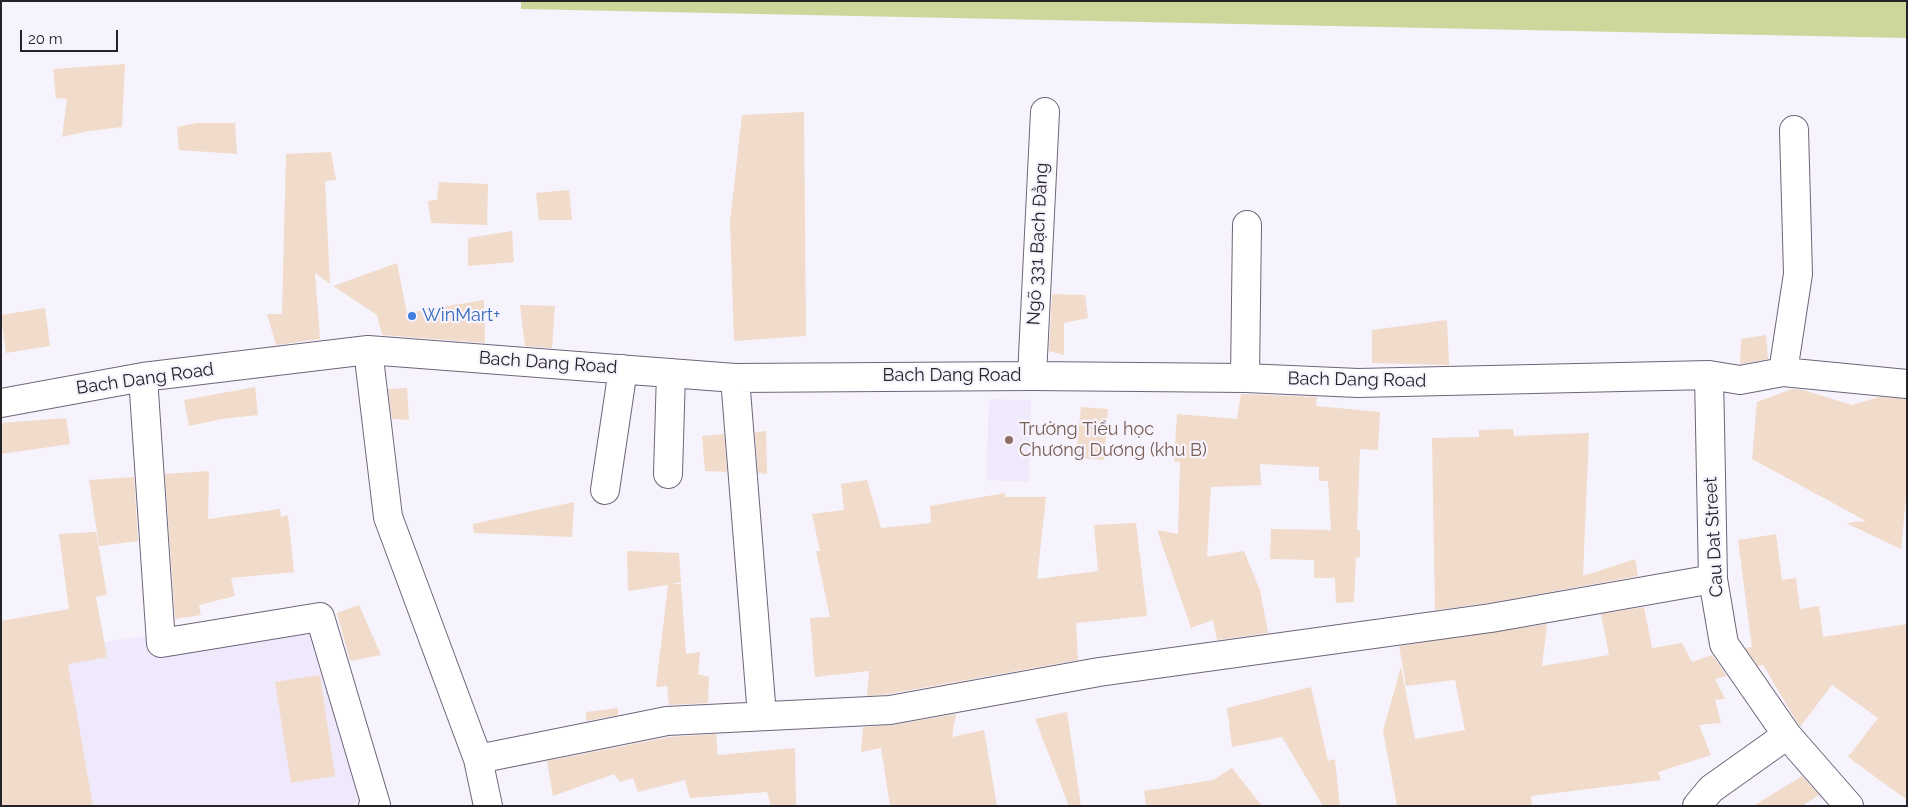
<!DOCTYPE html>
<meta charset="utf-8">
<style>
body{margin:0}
#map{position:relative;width:1908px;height:807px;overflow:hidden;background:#f7f3fd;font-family:Raleway,sans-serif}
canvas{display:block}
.frame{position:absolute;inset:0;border:2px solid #25222a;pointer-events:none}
.scale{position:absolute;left:20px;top:30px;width:98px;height:22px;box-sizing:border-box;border:2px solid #25222a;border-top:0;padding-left:6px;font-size:15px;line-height:18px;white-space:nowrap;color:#25222a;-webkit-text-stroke:4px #f7f3fd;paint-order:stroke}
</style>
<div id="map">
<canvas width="1908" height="807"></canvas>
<div class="frame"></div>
<div class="scale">20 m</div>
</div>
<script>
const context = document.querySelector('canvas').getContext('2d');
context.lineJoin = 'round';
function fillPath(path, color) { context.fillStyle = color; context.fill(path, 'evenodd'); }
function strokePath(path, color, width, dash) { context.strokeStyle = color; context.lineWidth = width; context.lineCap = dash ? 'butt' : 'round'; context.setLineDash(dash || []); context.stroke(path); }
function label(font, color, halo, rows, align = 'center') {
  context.font = font + ' Raleway,sans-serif'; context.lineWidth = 4.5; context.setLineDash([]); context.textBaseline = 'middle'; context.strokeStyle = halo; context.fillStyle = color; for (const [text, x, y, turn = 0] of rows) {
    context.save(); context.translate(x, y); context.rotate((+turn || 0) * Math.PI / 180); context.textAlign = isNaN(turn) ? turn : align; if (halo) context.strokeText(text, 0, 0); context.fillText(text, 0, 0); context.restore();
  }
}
fillPath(new Path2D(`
 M 989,399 L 1031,400 L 1029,482 L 986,480 Z
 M 97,604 L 104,642 L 320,612 L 370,802 L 343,806 L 1,806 L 1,621 Z`), '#f0e9fc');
fillPath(new Path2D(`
 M 521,1 L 1907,1 L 1907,38 L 521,9 Z`), '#ced79b');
fillPath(new Path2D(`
 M 125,64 L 122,127 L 88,131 L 62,137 L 67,99 L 56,98 L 53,69 Z
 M 804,112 L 806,336 L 734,341 L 730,222 L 742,115 Z
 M 197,123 L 235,123 L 237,154 L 179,150 L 177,127 Z
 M 331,152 L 336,180 L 325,181 L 330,284 L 315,273 L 320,339 L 276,345 L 267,314 L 282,314 L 286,154 Z
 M 439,182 L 488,184 L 487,225 L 431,223 L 428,201 L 437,200 Z
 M 569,190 L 572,220 L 539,220 L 536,193 Z
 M 512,231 L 514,262 L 468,266 L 468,238 Z
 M 397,263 L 407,313 L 484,300 L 485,343 L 382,335 L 377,315 L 333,286 Z
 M 1052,294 L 1085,295 L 1088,318 L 1064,323 L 1064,355 L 1049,351 Z
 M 520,305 L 555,306 L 552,348 L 525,346 Z
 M 45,308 L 50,346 L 6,353 L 1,315 Z
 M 1447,320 L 1449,365 L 1372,363 L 1372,330 Z
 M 1766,335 L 1768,359 L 1740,364 L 1741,339 Z
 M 255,387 L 258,415 L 222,419 L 189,426 L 184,400 Z
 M 407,388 L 409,420 L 392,419 L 388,389 Z
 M 1792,389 L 1803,390 L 1852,405 L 1879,397 L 1907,399 L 1907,488 L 1901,549 L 1846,523 L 1866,521 L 1752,459 L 1757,402 Z
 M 1241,394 L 1317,397 L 1316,406 L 1380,412 L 1378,450 L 1360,449 L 1357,530 L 1360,530 L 1360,557 L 1356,558 L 1354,602 L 1336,603 L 1335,578 L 1314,578 L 1314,560 L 1270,559 L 1271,529 L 1331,530 L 1328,481 L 1319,481 L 1319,467 L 1260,464 L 1261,485 L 1211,487 L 1207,557 L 1244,551 L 1260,590 L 1268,633 L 1217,640 L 1213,620 L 1191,628 L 1157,530 L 1178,534 L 1180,462 L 1174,461 L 1177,414 L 1237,419 Z
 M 1081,407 L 1108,409 L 1104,460 L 1076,458 Z
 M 66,418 L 70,444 L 1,454 L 1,423 Z
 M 1513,429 L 1514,436 L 1589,433 L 1583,576 L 1635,559 L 1638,576 L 1489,603 L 1435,610 L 1432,438 L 1479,437 L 1479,430 Z
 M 766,431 L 767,474 L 758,473 L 755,432 Z
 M 724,434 L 727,472 L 705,471 L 702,436 Z
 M 209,471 L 208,519 L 280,509 L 281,517 L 288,515 L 294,572 L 231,578 L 235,596 L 199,605 L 201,615 L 175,619 L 165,474 Z
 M 134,477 L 138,541 L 99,546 L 89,480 Z
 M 867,480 L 881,528 L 931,523 L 930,506 L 1005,493 L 1005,497 L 1046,497 L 1037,579 L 1098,571 L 1094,525 L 1136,523 L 1147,616 L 1076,623 L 1078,660 L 888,694 L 867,696 L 869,671 L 815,677 L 810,618 L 830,617 L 816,551 L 820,551 L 812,514 L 844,510 L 841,484 Z
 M 574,502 L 572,537 L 474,533 L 473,524 Z
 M 96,532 L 107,595 L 96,597 L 107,657 L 68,664 L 93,806 L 1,806 L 1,621 L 69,609 L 59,534 Z
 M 1776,534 L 1782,580 L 1796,578 L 1800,609 L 1819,606 L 1823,637 L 1907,624 L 1907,800 L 1848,757 L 1878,718 L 1832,685 L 1800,727 L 1763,665 L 1758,666 L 1745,648 L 1752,647 L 1738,540 Z
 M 627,551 L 679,553 L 681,582 L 672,584 L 681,584 L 686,654 L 700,652 L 698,674 L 709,677 L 708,703 L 669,705 L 667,686 L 656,687 L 668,585 L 628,591 Z
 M 359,605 L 381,655 L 350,661 L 337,613 Z
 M 1644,607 L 1652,648 L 1682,643 L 1692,662 L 1712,655 L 1727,676 L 1715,679 L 1725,699 L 1715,700 L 1721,723 L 1699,725 L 1711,755 L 1658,772 L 1661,780 L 1531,796 L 1532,806 L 1397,806 L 1383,731 L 1401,667 L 1415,739 L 1465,730 L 1455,680 L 1406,686 L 1399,646 L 1547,624 L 1542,666 L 1609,655 L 1601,614 Z
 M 320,675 L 335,776 L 291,783 L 275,682 Z
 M 1311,687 L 1328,761 L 1335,759 L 1340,806 L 1323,806 L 1282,737 L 1232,747 L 1227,708 Z
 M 618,708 L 618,715 L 586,721 L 586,712 Z
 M 1067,712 L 1081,806 L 1069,806 L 1035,719 Z
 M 956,714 L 952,737 L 984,730 L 997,806 L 890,806 L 881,748 L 861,752 L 863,727 L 893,725 Z
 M 716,734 L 718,755 L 795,748 L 796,806 L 771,806 L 767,792 L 690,798 L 685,780 L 638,792 L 633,778 L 620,782 L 614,774 L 553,796 L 547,761 L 669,737 Z
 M 1232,768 L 1262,806 L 1146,806 L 1144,791 L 1213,780 Z
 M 1802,776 L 1819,795 L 1802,806 L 1753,806 Z`), '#f1dbca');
const minor = new Path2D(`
 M 368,350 L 388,517 L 478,759 L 488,806
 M 1783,372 L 1798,274 L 1794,130
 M 1709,375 L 1713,579 L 1724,644 L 1787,735 L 1849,806
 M 1032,376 L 1045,112
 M 143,377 L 161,643 L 320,617 L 376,805 L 373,806
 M 735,378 L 762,716
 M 1245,378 L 1247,225
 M 1,403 L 143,377 L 368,350 L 735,378 L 1032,376 L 1245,378 L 1358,383 L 1709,375 L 1740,380 L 1783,372 L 1907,384
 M 668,474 L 671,373
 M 605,490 L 623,369
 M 478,759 L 667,721 L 890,710 L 1099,672 L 1491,618 L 1713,579
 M 1697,806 L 1711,789 L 1787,735`);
strokePath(minor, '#6d657a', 30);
strokePath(minor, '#fff', 28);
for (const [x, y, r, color] of [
 [412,316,5,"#3f7fe0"],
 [1009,440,5,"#8d6e63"]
]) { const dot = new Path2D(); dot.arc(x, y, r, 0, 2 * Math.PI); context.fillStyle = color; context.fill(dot); strokePath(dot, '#f7f3fd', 2); }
label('18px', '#25222a', '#f7f3fd', [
 ["Ngõ 331 Bạch Đằng",1038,244,-87],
 ["Bach Dang Road",548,363,4],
 ["Bach Dang Road",952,376],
 ["Bach Dang Road",145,379,-8],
 ["Bach Dang Road",1357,380,1],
 ["Cau Dat Street",1714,537,-93]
]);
label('18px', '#366cbe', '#f7f3fd', [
 ["WinMart+",422,316]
], 'left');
label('18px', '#785e54', '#f7f3fd', [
 ["Trường Tiểu học",1019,430],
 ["Chương Dương (khu B)",1019,451]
], 'left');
</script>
